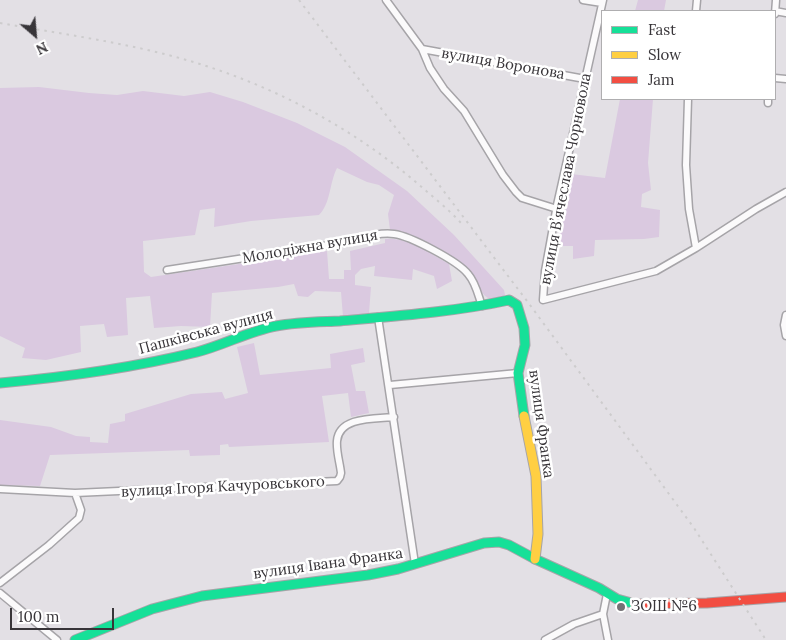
<!DOCTYPE html>
<meta charset="utf-8">
<style>
body{margin:0}
#map{position:relative;width:786px;height:640px;overflow:hidden;background:#e3e0e5;font-family:Lora,serif}
canvas{display:block}
.legend{position:absolute;left:601px;top:10px;width:175px;height:90px;box-sizing:border-box;background:#fff;border:1px solid #afaeb0;margin:0;padding:6px 9px;list-style:none;font-size:15px;color:#383539}
.legend li{display:flex;align-items:center;gap:10px;height:25px}
.legend b{width:25px;border:1px solid #afaeb0}
.north{position:absolute;left:10px;top:10px;width:50px;height:50px;-webkit-text-stroke:4px #fff;paint-order:stroke;rotate:153deg;font-size:14px;font-weight:700;line-height:20px;text-align:center;color:#383539}
.north::after{content:'';display:block;margin:auto;width:18px;height:22px;background:#383539;clip-path:polygon(50% 0,100% 100%,50% 72%,0 100%)}
.scale{position:absolute;left:10px;top:608px;width:104px;height:22px;box-sizing:border-box;border:2px solid #383539;border-top:0;padding-left:6px;font-size:15px;line-height:18px;white-space:nowrap;color:#383539;-webkit-text-stroke:4px #fff;paint-order:stroke}
</style>
<div id="map">
<canvas width="786" height="640"></canvas>
<ul class="legend">
<li><b style="height:6px;background:#16e098"></b>Fast</li>
<li><b style="height:6px;background:#ffcf43"></b>Slow</li>
<li><b style="height:6px;background:#f24e42"></b>Jam</li>
</ul>
<div class="north">N</div>
<div class="scale">100 m</div>
</div>
<script>
const context = document.querySelector('canvas').getContext('2d');
context.lineJoin = 'round';
function fillPath(path, color) { context.fillStyle = color; context.fill(path, 'evenodd'); }
function strokePath(path, color, width, dash) { context.strokeStyle = color; context.lineWidth = width; context.lineCap = dash ? 'butt' : 'round'; context.setLineDash(dash || []); context.stroke(path); }
function label(font, color, halo, rows, align = 'center') {
  context.font = font + ' Lora,serif'; context.lineWidth = 5; context.setLineDash([]); context.textBaseline = 'middle'; context.strokeStyle = halo; context.fillStyle = color; for (const [text, x, y, turn = 0] of rows) {
    context.save(); context.translate(x, y); context.rotate((+turn || 0) * Math.PI / 180); context.textAlign = isNaN(turn) ? turn : align; if (halo) context.strokeText(text, 0, 0); context.fillText(text, 0, 0); context.restore();
  }
}
fillPath(new Path2D(`
 M 638,0 L 666,0 L 664,11 L 635,11 Z
 M 39,87 L 89,93 L 117,95 L 143,91 L 184,96 L 210,92 L 243,102 L 297,123 L 345,147 L 407,191 L 454,235 L 504,290 L 505,295 C 499,299 494,301 488,298 C 479,293 478,280 471,273 C 452,252 417,238 390,230 L 388,214 L 394,195 L 379,185 L 367,182 L 337,168 C 329,184 331,203 319,215 L 251,221 L 214,227 L 215,208 L 200,210 L 195,235 L 143,241 L 144,272 L 151,277 L 327,251 L 329,279 L 344,279 L 344,270 L 351,270 L 350,251 L 385,243 L 385,239 C 407,236 431,254 449,264 L 452,281 L 437,289 L 434,276 L 413,269 L 412,280 L 374,276 L 375,266 L 361,269 L 355,275 L 355,285 L 371,287 L 369,313 L 343,317 L 341,292 L 315,291 L 308,297 L 298,296 L 294,284 L 278,287 L 212,293 L 210,327 L 181,326 L 154,328 L 150,296 L 126,298 L 128,335 L 107,337 L 104,324 L 80,326 L 81,352 L 46,360 L 22,358 L 25,348 L 0,336 L 0,88 Z
 M 620,99 L 653,99 L 648,163 L 651,190 L 642,194 L 641,207 L 660,210 L 659,237 L 644,239 L 595,240 L 594,256 L 573,259 L 573,246 L 557,246 L 571,174 L 605,178 Z
 M 254,343 L 260,375 L 331,368 L 330,354 L 363,348 L 365,362 L 351,365 L 356,391 L 365,391 L 369,413 L 351,417 L 348,393 L 322,396 L 329,442 L 229,447 L 228,444 L 220,445 L 220,455 L 190,456 L 189,450 L 50,455 L 40,486 L 0,485 L 0,420 L 51,427 L 76,436 L 90,437 L 90,442 L 108,443 L 110,424 L 125,421 L 125,414 L 191,394 L 222,392 L 225,399 L 248,393 L 237,347 Z`), '#dac9e0');
const street = new Path2D(`
 M 386,0 L 422,49 L 430,68 L 444,89 L 464,111 L 503,175 L 516,192 L 522,198 L 557,209
 M 583,0 L 602,3
 M 603,0 L 557,205 L 545,271 L 543,300 L 656,271 L 696,248 L 756,209 L 786,192
 M 696,11 L 697,0
 M 775,11 L 786,13
 M 775,14 L 776,0
 M 422,49 L 585,79
 M 775,78 L 786,79
 M 688,99 L 686,165 L 689,209 L 696,248
 M 768,103 L 768,99
 M 167,270 L 348,242 C 363,238 378,232 394,234 C 410,236 458,261 468,274 C 476,283 478,295 482,306
 M 786,315 L 784,325 L 786,336
 M 378,317 L 415,564
 M 390,385 L 518,373
 M 0,489 L 75,493 L 81,510 L 79,518 L 49,545 L 0,583
 M 75,493 L 337,481 L 340,477 L 341,473 C 340,463 336,451 337,441 C 339,416 376,419 394,417
 M 0,593 L 57,640
 M 607,594 L 603,614 L 608,640
 M 545,640 L 574,624 L 603,614`);
const fast = new Path2D(`
 M 0,383 C 67,377 132,368 197,352 C 224,345 249,331 276,326 C 297,322 319,322 340,321 C 397,316 454,312 509,300 L 517,305 L 524,328 L 525,345 L 518,373 L 524,416
 M 75,640 L 152,609 L 202,596 L 368,575 L 398,569 L 484,543 L 499,542 L 509,545 L 535,559 L 599,588 L 617,599 L 635,604`);
const slow = new Path2D(`
 M 524,416 L 536,476 L 538,534 L 535,559`);
const jam = new Path2D(`
 M 635,604 L 707,603 L 786,597`);
strokePath(street, '#a6a4a8', 9);
strokePath(fast, '#a6a4a8', 11);
strokePath(slow, '#a6a4a8', 11);
strokePath(jam, '#a6a4a8', 11);
strokePath(street, '#fbfafb', 6);
strokePath(fast, '#16e098', 9);
strokePath(slow, '#ffcf43', 9);
strokePath(jam, '#f24e42', 9);
strokePath(new Path2D(`
 M 299,0 L 530,305 L 694,528 L 766,640
 M 0,23 C 61,34 123,42 183,59 C 272,84 356,129 425,190 C 437,200 450,211 461,223`), '#cdcccd', 2, [2.5, 5]);
for (const [x, y, r, color] of [
 [621,607,5,"#747175"]
]) { const dot = new Path2D(); dot.arc(x, y, r, 0, 2 * Math.PI); context.fillStyle = color; context.fill(dot); strokePath(dot, '#fff', 2); }
label('15px', '#383539', '#fff', [
 ["вулиця Воронова",503,64,10],
 ["вулиця Вʼячеслава Чорновола",566,179,-79],
 ["Молодіжна вулиця",310,247,-10],
 ["Пашківська вулиця",206,332,-15],
 ["вулиця Франка",541,424,82],
 ["вулиця Ігоря Качуровського",223,487,-3],
 ["вулиця Івана Франка",328,564,-8]
]);
label('15px', '#383539', '#fff', [
 ["ЗОШ №6",631,607]
], 'left');
</script>
